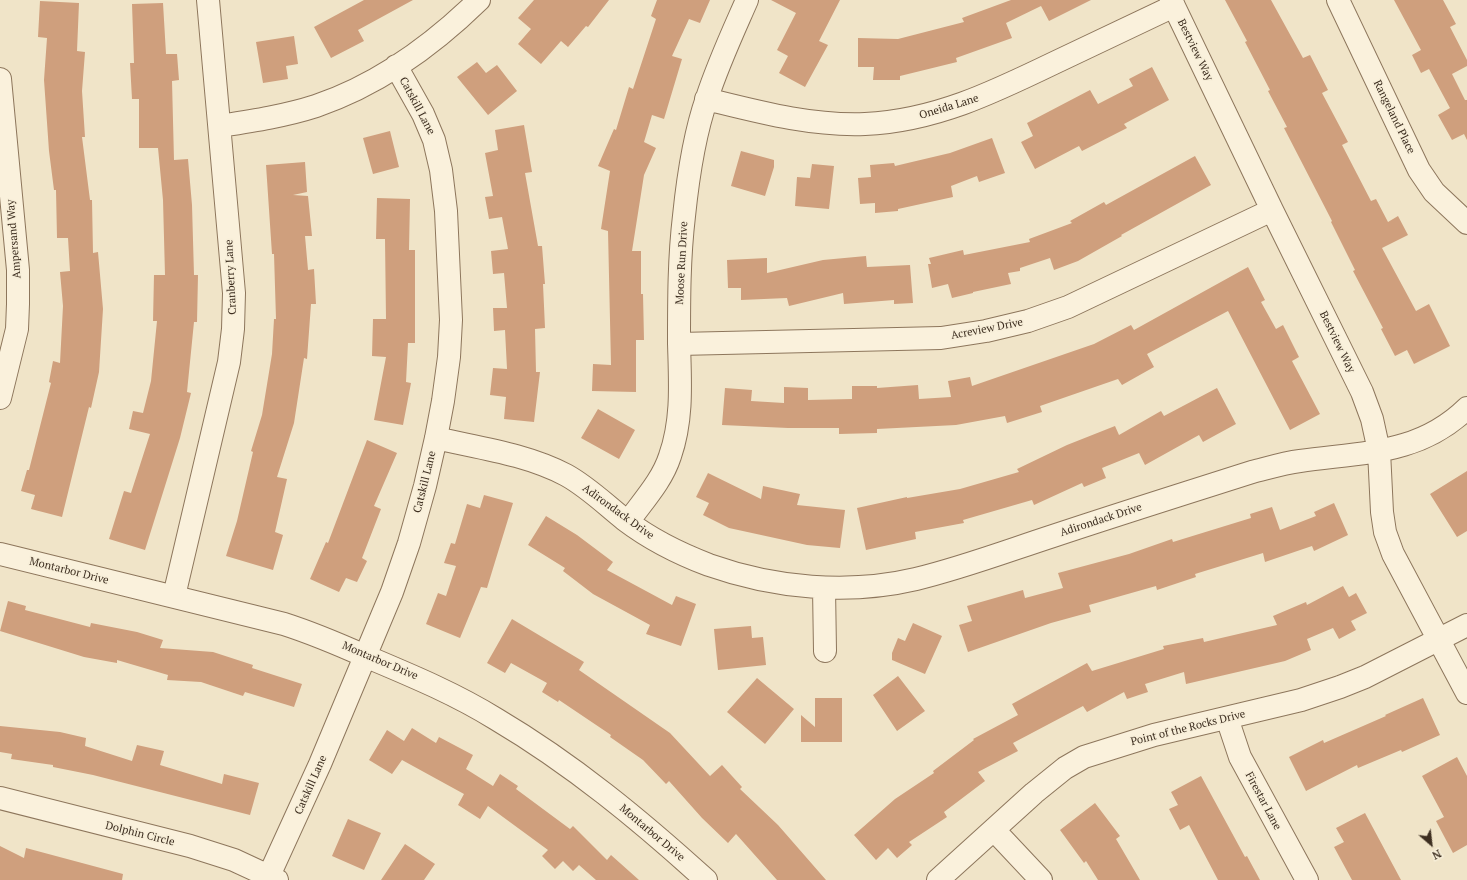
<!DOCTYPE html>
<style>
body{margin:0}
#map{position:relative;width:1467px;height:880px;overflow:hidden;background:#f0e4c8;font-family:"PT Serif",serif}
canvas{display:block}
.north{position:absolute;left:1411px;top:824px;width:40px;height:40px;-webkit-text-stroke:3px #f7eed8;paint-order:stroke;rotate:152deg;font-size:11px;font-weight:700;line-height:16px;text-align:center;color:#3d2e20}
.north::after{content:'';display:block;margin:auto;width:14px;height:18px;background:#3d2e20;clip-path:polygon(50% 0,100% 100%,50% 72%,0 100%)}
</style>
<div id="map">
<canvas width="1467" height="880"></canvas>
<div class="north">N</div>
</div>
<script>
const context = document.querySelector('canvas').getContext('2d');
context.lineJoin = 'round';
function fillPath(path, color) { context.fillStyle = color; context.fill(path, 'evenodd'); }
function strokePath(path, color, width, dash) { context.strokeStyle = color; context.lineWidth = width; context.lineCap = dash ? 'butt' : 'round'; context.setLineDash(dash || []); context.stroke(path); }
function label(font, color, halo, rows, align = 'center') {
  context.font = font + ' "PT Serif",serif'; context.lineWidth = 3; context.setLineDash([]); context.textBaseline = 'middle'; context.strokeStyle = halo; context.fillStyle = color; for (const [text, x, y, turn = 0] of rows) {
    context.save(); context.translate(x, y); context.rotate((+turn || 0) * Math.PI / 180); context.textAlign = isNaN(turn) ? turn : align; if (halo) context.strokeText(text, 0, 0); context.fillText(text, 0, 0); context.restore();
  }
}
fillPath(new Path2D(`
 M 364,0 L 413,0 L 358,30 L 364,41 L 331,58 L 314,27 Z
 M 534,0 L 609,0 L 588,27 L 586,26 L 568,47 L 561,41 L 541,64 L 518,44 L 531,29 L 518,18 Z
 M 657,0 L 710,0 L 700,23 L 689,19 L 672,56 L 682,59 L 664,119 L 652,115 L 644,142 L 656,148 L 644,175 L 632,251 L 641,251 L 641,294 L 643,294 L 644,340 L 636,340 L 636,392 L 592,391 L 593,364 L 611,365 L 608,231 L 601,229 L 610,171 L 598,166 L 614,129 L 616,130 L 629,87 L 633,89 L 656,19 L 651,16 Z
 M 771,0 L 840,0 L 819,41 L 828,45 L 805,87 L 779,73 L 788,56 L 777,50 L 796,13 Z
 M 1011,0 L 1091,0 L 1049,21 L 1041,6 L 1006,23 L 1012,38 L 956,58 L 957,62 L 900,76 L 900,80 L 873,80 L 874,67 L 858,67 L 858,38 L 898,39 L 964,22 L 962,18 Z
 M 1225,0 L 1271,0 L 1303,58 L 1310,55 L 1328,90 L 1322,93 L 1348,142 L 1342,145 L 1371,201 L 1376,199 L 1388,222 L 1398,216 L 1408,235 L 1382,248 L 1416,311 L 1429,304 L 1450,346 L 1414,364 L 1407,350 L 1395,356 L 1381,329 L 1383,328 L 1353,271 L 1355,270 L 1331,222 L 1332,221 L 1284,128 L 1287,127 L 1268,91 L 1270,90 L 1245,42 L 1247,41 Z
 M 1394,0 L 1443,0 L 1456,24 L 1450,27 L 1467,60 L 1467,66 L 1452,74 L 1465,100 L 1467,100 L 1467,140 L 1464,134 L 1452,140 L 1438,115 L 1450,108 L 1429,69 L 1421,73 L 1412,55 L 1421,50 Z
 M 40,1 L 79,3 L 77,51 L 85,52 L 82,91 L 85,137 L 82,137 L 90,200 L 92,200 L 93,253 L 98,252 L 103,309 L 99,372 L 91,408 L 89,407 L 62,517 L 31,509 L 35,495 L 21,491 L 27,470 L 29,470 L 51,383 L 49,382 L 53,361 L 60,363 L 63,306 L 60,272 L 70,271 L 68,238 L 57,238 L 56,190 L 54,190 L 49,151 L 44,80 L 47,38 L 38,37 Z
 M 163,3 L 166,54 L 177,54 L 179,80 L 172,81 L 174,160 L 188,159 L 192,205 L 194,275 L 198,275 L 197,322 L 194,322 L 187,392 L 191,393 L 180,438 L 145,550 L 109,539 L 124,491 L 131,493 L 150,434 L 129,429 L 133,411 L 143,413 L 151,381 L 157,321 L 153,321 L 154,275 L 165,275 L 163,200 L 158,148 L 139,148 L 139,99 L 132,99 L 130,63 L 134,63 L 132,4 Z
 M 294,36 L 298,64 L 286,66 L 288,79 L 263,83 L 256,42 Z
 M 477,62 L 486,73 L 497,65 L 517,91 L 488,115 L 457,77 Z
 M 1152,67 L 1169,100 L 1124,124 L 1127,128 L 1082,151 L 1079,146 L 1035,169 L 1021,142 L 1033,136 L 1027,123 L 1090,90 L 1098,104 L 1133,86 L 1129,79 Z
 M 524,125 L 532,172 L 525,173 L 538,246 L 542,246 L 545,284 L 543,284 L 545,328 L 535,329 L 536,372 L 540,372 L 534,422 L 504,419 L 506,397 L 490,395 L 493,368 L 507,369 L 505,330 L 494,331 L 493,308 L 507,308 L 504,273 L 493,274 L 491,251 L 508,249 L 502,217 L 489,219 L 485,197 L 493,196 L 485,153 L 498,150 L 495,130 Z
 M 390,131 L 399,167 L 373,174 L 363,138 Z
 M 992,138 L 1005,173 L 979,182 L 977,176 L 951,186 L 953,197 L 898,209 L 898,211 L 875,213 L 875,203 L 860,204 L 858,178 L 871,177 L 870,165 L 894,163 L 895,166 L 950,153 Z
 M 741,151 L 774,160 L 774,167 L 765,196 L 731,186 Z
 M 1195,156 L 1211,185 L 1121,235 L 1122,236 L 1078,261 L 1054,270 L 1050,258 L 1020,268 L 1020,271 L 1008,273 L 1011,284 L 973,292 L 973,293 L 952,298 L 948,284 L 932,288 L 928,264 L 931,264 L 929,258 L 963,250 L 964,255 L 1030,242 L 1029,239 L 1072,223 L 1070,221 L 1104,202 L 1106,205 Z
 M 305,162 L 307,192 L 293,195 L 308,196 L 312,236 L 305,236 L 308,270 L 314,269 L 316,304 L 311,304 L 307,359 L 304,358 L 294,423 L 277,477 L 287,479 L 275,532 L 283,535 L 273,570 L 226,556 L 237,521 L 253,452 L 251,451 L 262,415 L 272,354 L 274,319 L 276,319 L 274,254 L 272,254 L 266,165 Z
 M 812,164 L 834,166 L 829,209 L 795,206 L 797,177 L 810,178 Z
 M 377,198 L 410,199 L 409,250 L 415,250 L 415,343 L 408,343 L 406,382 L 411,383 L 403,425 L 374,420 L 386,357 L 372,356 L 373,319 L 386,319 L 385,239 L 376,239 Z
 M 866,256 L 867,267 L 910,265 L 913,303 L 894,304 L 894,300 L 844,304 L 843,293 L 789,306 L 787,298 L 741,300 L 741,288 L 728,288 L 727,260 L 767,258 L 767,273 L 823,260 Z
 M 1248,267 L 1265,300 L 1261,302 L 1276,329 L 1283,325 L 1299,357 L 1292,361 L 1320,414 L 1290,430 L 1228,311 L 1147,354 L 1154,367 L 1122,385 L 1118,379 L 1040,406 L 1042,412 L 1007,423 L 1005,416 L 956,425 L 877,429 L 877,433 L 839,434 L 839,428 L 788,428 L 722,425 L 725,388 L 752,390 L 751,401 L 784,403 L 784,387 L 808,388 L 808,400 L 852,399 L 852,386 L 877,386 L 877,388 L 918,385 L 919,399 L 951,397 L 948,381 L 970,377 L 972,386 L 1094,344 L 1131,325 L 1134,330 Z
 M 1217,388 L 1236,424 L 1203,442 L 1199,435 L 1145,465 L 1139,453 L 1102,468 L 1106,478 L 1084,487 L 1082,483 L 1034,505 L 1032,500 L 963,520 L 964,523 L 915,532 L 916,539 L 866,550 L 857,508 L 907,497 L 907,498 L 960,489 L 1019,472 L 1017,469 L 1067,445 L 1115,426 L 1119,435 L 1161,411 L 1164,416 Z
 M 598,409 L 635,430 L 619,459 L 581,438 Z
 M 367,440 L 397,453 L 374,506 L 381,509 L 362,558 L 367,561 L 357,582 L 346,578 L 339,592 L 310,579 L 326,542 L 328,543 Z
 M 1467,471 L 1467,531 L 1457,537 L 1430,494 Z
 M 708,473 L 761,499 L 763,486 L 800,494 L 797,505 L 845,510 L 840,548 L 807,545 L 729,528 L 703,515 L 709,503 L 696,497 Z
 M 484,495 L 513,503 L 487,588 L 481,587 L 460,638 L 426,624 L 438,593 L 446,596 L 456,566 L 444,563 L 451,543 L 455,544 L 467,504 L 480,508 Z
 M 1334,503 L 1348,535 L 1314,551 L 1312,546 L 1265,562 L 1263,553 L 1195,574 L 1196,577 L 1157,590 L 1156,586 L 1089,605 L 1091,612 L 1051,623 L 968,652 L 959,625 L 972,621 L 967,606 L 1023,590 L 1025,598 L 1063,588 L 1058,573 L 1129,554 L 1172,539 L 1173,542 L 1251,518 L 1250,514 L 1272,507 L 1280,530 L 1316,516 L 1314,512 Z
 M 546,516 L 577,535 L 613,562 L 607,570 L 672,605 L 676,596 L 696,604 L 681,646 L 646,634 L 650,625 L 593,594 L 563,571 L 565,568 L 528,545 Z
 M 1343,586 L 1349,597 L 1356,593 L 1367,613 L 1351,621 L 1356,630 L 1339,639 L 1333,628 L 1307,639 L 1311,650 L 1285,661 L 1186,684 L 1184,672 L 1145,684 L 1148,692 L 1127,699 L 1124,692 L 1087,712 L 1083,706 L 1013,743 L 1018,751 L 978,772 L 985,781 L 944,812 L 947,817 L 909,842 L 912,845 L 897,858 L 888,848 L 876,860 L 854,835 L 895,799 L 934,773 L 933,771 L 974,740 L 973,739 L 1018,715 L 1012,704 L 1087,663 L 1092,671 L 1164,649 L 1163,646 L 1203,638 L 1204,642 L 1277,625 L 1273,616 L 1306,602 L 1307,605 Z
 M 8,601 L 26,606 L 25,610 L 90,627 L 91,623 L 137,632 L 163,640 L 160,648 L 213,652 L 253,665 L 252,668 L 302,684 L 294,707 L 245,692 L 243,696 L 201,682 L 167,680 L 168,675 L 117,660 L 117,663 L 84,657 L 0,631 Z
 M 512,619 L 584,662 L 579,670 L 670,733 L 710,776 L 722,765 L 742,787 L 740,789 L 778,825 L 826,880 L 777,880 L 736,834 L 728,843 L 702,818 L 669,781 L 666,784 L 643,760 L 610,737 L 611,735 L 559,700 L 558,702 L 542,692 L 547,683 L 511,663 L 505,673 L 487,663 Z
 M 913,623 L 942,636 L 925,674 L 892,660 L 892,653 L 898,638 L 905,641 Z
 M 751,626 L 752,638 L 763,637 L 766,665 L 718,670 L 714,629 Z
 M 898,676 L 925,711 L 897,731 L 873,695 Z
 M 757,678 L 794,709 L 765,744 L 727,712 Z
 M 815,698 L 842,698 L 842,742 L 801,742 L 801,715 L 815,727 Z
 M 1423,698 L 1440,735 L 1402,752 L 1401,750 L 1358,768 L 1357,765 L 1306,791 L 1289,757 L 1323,740 L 1324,743 L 1386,716 L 1385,715 Z
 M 0,726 L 60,732 L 86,738 L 85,746 L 132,761 L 137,745 L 164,751 L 160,765 L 222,784 L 224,774 L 259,783 L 250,815 L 93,775 L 53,767 L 53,765 L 11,759 L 12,754 L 0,752 Z
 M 412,728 L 436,743 L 439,737 L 473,755 L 466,769 L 493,786 L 500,774 L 518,786 L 516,789 L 570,829 L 573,826 L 607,860 L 611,855 L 639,880 L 596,880 L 579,865 L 573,871 L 563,861 L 555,869 L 542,856 L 548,850 L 488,806 L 480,819 L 458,805 L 464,794 L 402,760 L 392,774 L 369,760 L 387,730 L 404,741 Z
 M 1457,757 L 1467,776 L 1467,845 L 1453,853 L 1436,821 L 1444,817 L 1422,776 Z
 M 1201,776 L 1245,857 L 1247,856 L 1260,880 L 1218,880 L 1189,825 L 1180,830 L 1169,809 L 1178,805 L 1171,792 Z
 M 1095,803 L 1120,836 L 1116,839 L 1140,880 L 1098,880 L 1086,861 L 1084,863 L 1060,830 Z
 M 1365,813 L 1401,880 L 1352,880 L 1334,847 L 1344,842 L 1336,828 Z
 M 348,819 L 381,833 L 364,870 L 332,856 Z
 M 405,844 L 435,864 L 424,880 L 381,880 Z
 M 0,846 L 24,858 L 26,848 L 123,874 L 122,880 L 0,880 Z`), '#cf9f7d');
const minor = new Path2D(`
 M 1171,0 L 1272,210 L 1362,392 L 1372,419 L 1379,451 L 1382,512 L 1385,532 L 1393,554 L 1467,693
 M 1338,0 L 1419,170 L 1434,192 L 1467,223
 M 0,79 L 18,270 L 18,304 L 17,329 L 0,398
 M 706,99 C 759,112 810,126 865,124 C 934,121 992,93 1054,63 C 1094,44 1134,25 1174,6
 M 220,126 C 252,121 285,116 316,106 C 378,85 433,45 479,0
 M 679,344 L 941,338 L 986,331 L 1028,321 L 1068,307 L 1272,210
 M 436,438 C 479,448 526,454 566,475 C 588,487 606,505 625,520 C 650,539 680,554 709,565 C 774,588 848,595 916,579 C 962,568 1007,551 1053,536 C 1119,514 1186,493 1252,472 C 1268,468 1284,463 1300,461 C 1362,452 1419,455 1467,408
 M 628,522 C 643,501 662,481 670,456 C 683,419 680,381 679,343 C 679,300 679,258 684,216 C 688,177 694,135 707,98 C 718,64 733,32 747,0
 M 0,554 L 284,624 C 312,633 338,644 365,656 C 410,675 454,693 496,719 C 572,764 640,820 706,880
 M 824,588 L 825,651
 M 174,596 L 229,362 L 233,329 L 234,293 L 208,0
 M 1227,718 L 1240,757 L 1307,880
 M 0,798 L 190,846 L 234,860 L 277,880
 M 994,830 L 1041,880
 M 267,880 L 320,764 L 392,592 L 409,543 L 425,486 L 436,438 L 443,401 L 449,357 L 451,320 L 446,211 L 441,170 L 434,140 L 423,114 L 396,66
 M 938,880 L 1034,793 L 1065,768 L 1084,757 L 1154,735 L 1301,700 L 1340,687 L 1365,677 L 1467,625`);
strokePath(minor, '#8d765c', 24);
strokePath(minor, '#faf1dc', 22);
label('11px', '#3d2e20', '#f7eed8', [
 ["Bestview Way",1195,50,64],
 ["Catskill Lane",417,106,62],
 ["Oneida Lane",949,107,-17],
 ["Rangeland Place",1394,117,64],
 ["Ampersand Way",14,239,-95],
 ["Moose Run Drive",682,263,-87],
 ["Cranberry Lane",231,277,-93],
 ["Acreview Drive",987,329,-11],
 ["Bestview Way",1337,342,64],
 ["Catskill Lane",425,482,-76],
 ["Adirondack Drive",618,512,36],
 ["Adirondack Drive",1101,520,-18],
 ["Montarbor Drive",69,571,14],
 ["Montarbor Drive",380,661,23],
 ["Point of the Rocks Drive",1188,728,-14],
 ["Catskill Lane",311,785,-66],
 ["Firestar Lane",1263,801,62],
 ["Montarbor Drive",652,833,40],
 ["Dolphin Circle",140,834,14]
]);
</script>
